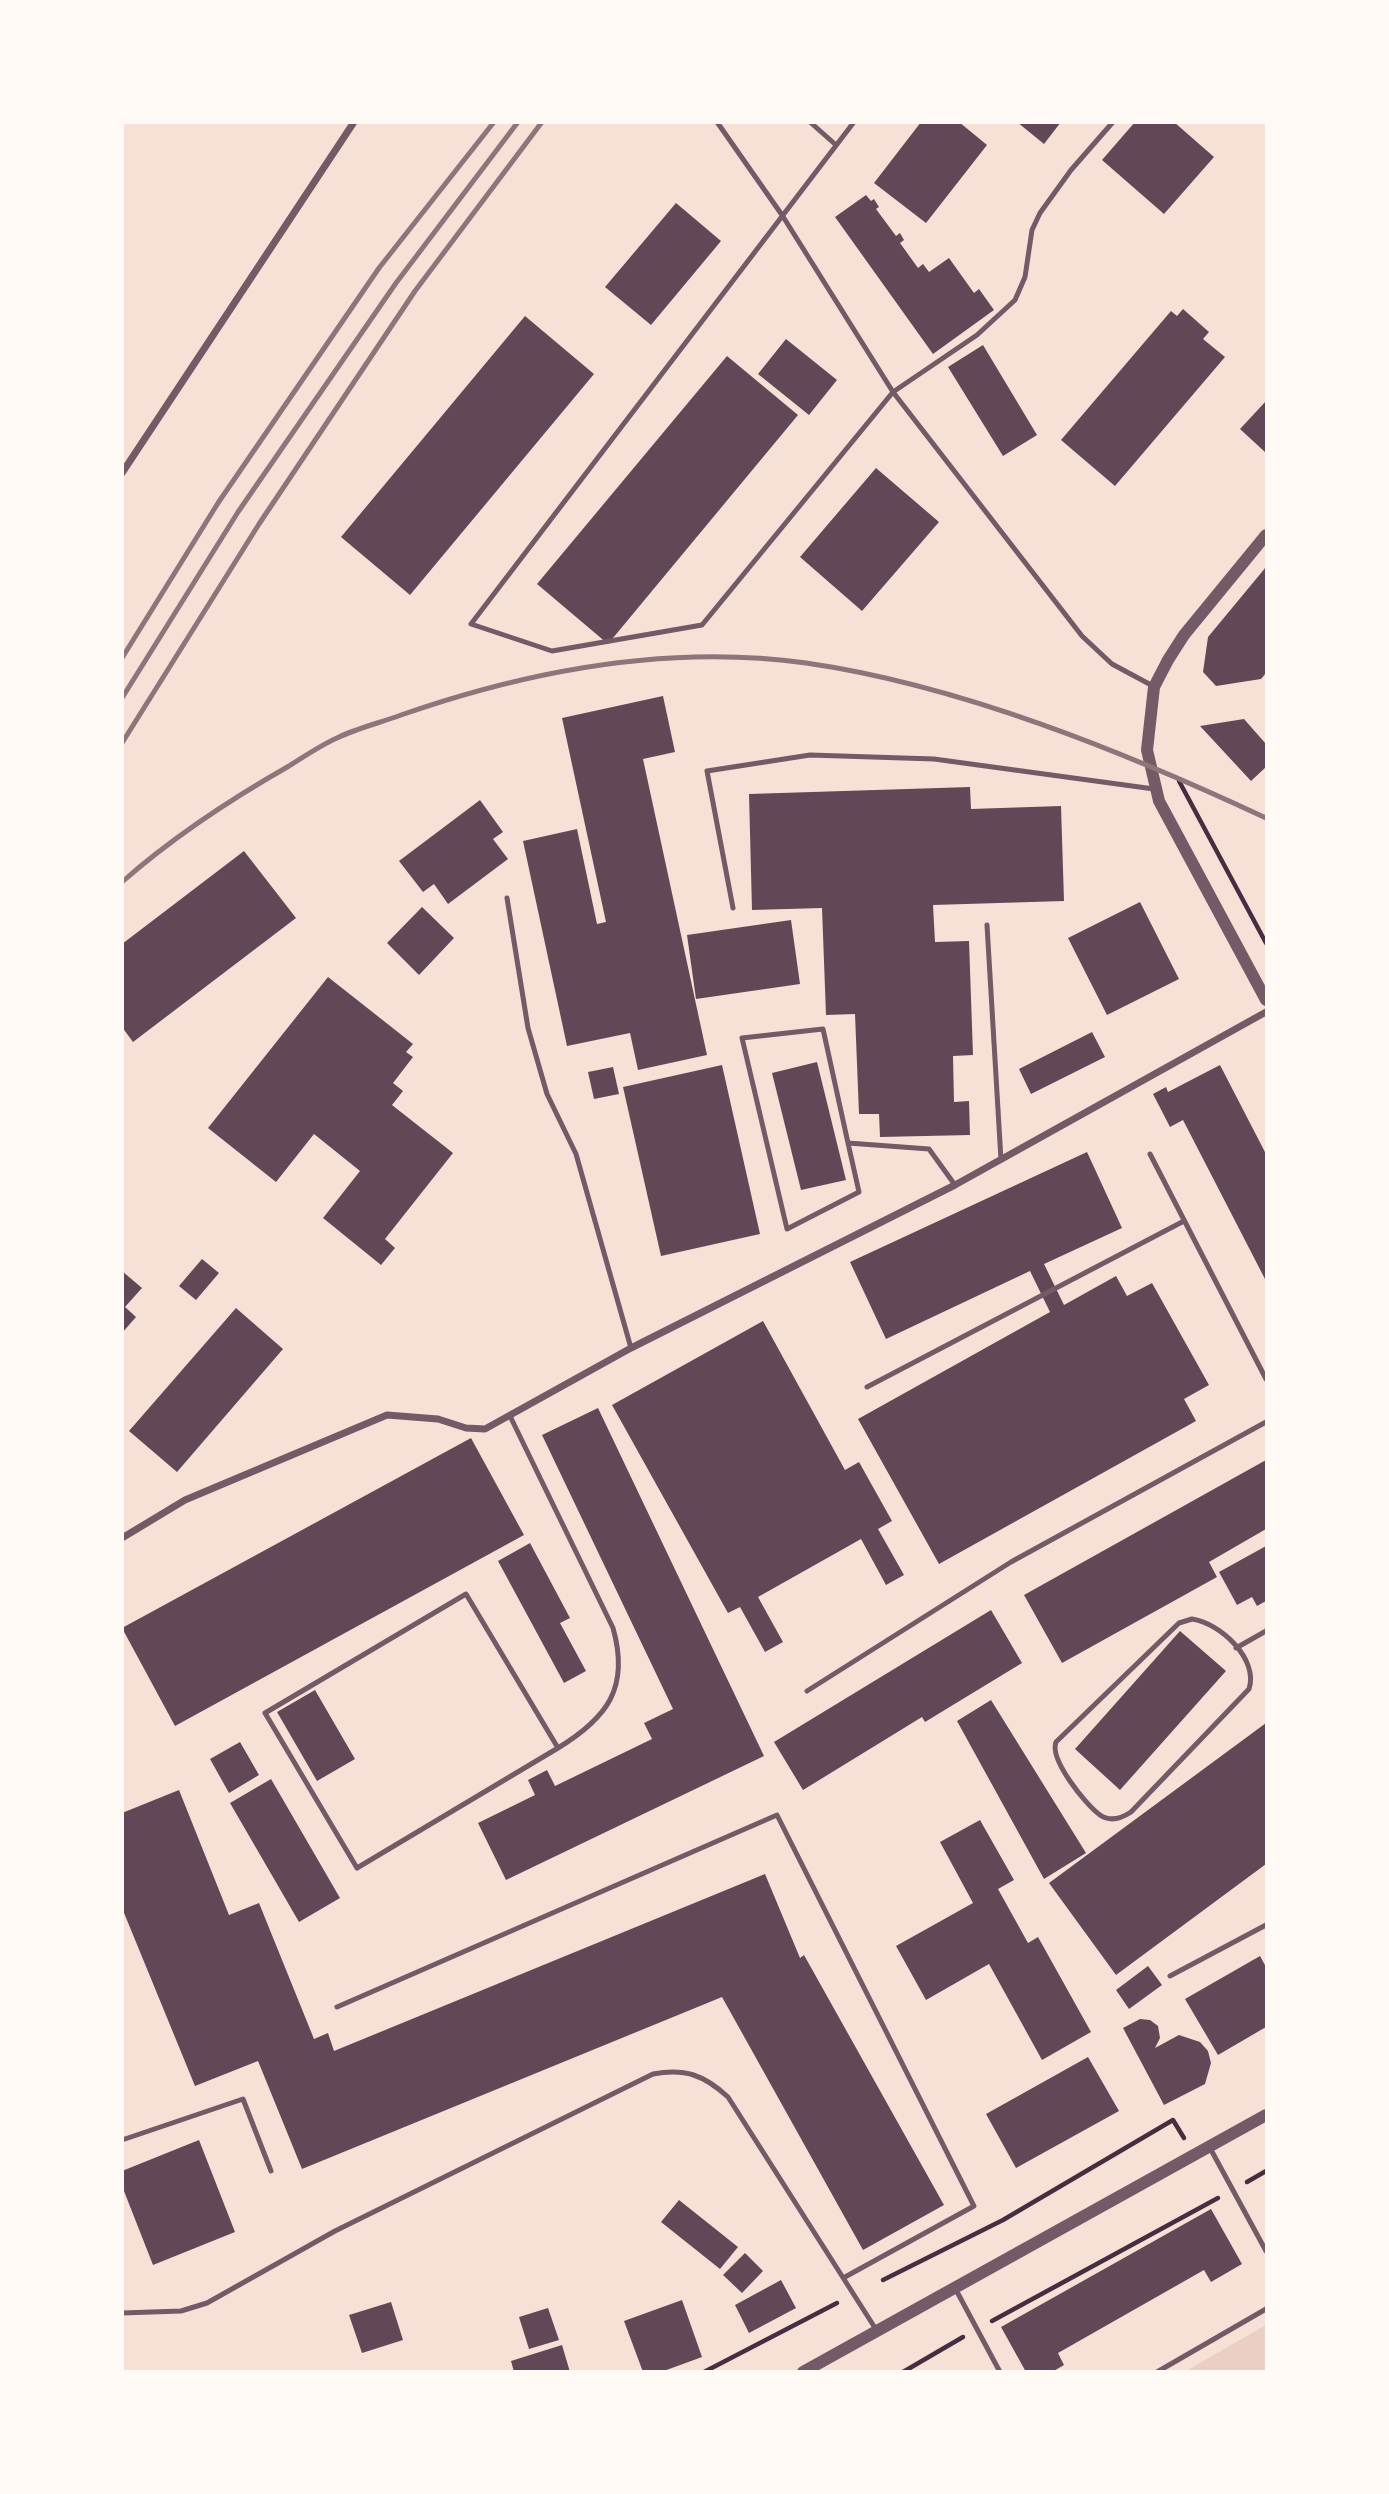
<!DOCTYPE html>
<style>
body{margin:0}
#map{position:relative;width:1389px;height:2494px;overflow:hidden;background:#f7e1d7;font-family:"Sofia Sans Condensed",sans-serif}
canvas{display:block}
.frame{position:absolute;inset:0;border:124px solid #fffaf5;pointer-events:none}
</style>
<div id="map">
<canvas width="1389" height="2494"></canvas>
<div class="frame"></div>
</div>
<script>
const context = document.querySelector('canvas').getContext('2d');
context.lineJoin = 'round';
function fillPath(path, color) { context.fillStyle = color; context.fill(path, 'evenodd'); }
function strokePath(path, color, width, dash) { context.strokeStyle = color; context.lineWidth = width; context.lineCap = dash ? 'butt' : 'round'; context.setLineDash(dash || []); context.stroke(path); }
fillPath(new Path2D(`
 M 1266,2325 L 1266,2371 L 1184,2371 L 1186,2371 Z`), '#ebcfc5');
fillPath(new Path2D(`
 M 921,122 L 959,122 L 987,145 L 926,223 L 874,183 Z
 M 1017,122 L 1061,122 L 1044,144 Z
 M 1135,122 L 1174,122 L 1214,157 L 1164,214 L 1102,160 Z
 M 866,195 L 871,201 L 874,199 L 879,207 L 876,209 L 896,236 L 900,233 L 904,240 L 900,243 L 918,268 L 923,264 L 929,272 L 949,258 L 974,293 L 979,289 L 994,310 L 933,354 L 835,217 Z
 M 676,203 L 721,241 L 651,325 L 605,287 Z
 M 1183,309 L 1209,332 L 1203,339 L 1225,357 L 1115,486 L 1061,440 L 1171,311 L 1177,316 Z
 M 525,316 L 594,374 L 410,595 L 341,537 Z
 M 786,339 L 837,380 L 809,415 L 758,374 Z
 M 983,345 L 1037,435 L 1003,456 L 948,367 Z
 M 727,356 L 798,415 L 608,644 L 537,584 Z
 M 1266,401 L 1266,453 L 1240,429 Z
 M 876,468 L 939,522 L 862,611 L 800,557 Z
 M 1266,567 L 1266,673 L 1261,679 L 1216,686 L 1203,672 L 1208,637 Z
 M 663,696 L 675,752 L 643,759 L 707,1055 L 638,1070 L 630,1033 L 567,1046 L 523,841 L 577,829 L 597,924 L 606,922 L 562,718 Z
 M 1244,719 L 1266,744 L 1266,767 L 1251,781 L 1200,726 Z
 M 970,787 L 971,809 L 1061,806 L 1064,901 L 933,905 L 935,942 L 969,941 L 973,1055 L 953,1056 L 954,1102 L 969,1101 L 970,1135 L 880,1137 L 879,1114 L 859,1114 L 855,1014 L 826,1015 L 822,908 L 752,910 L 749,794 Z
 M 480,800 L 503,832 L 493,839 L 508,859 L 448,904 L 434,884 L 423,892 L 399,861 Z
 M 244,851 L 296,918 L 133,1042 L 122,1027 L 122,944 Z
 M 1140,902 L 1179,979 L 1107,1015 L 1068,938 Z
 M 422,907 L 454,938 L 419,975 L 387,943 Z
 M 791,920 L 800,984 L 696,999 L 687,935 Z
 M 328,977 L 413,1044 L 406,1052 L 413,1057 L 393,1083 L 403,1091 L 392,1105 L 453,1153 L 385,1239 L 395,1248 L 381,1265 L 323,1218 L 360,1171 L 314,1134 L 276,1182 L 208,1128 Z
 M 1092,1032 L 1105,1057 L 1031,1094 L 1019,1069 Z
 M 817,1062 L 846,1180 L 801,1190 L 772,1073 Z
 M 722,1065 L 760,1234 L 661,1256 L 623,1087 Z
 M 1220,1065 L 1266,1154 L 1266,1281 L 1183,1120 L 1170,1127 L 1153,1094 L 1166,1087 L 1168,1092 Z
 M 613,1067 L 619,1094 L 594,1099 L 588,1072 Z
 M 1087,1152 L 1122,1228 L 1044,1264 L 1064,1305 L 1116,1276 L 1127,1296 L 1152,1283 L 1209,1385 L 1184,1399 L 1196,1421 L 939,1564 L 858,1419 L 1050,1312 L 1030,1271 L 886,1339 L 850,1262 Z
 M 202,1259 L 219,1273 L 196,1300 L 179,1286 Z
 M 122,1271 L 142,1288 L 125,1307 L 136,1317 L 122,1333 Z
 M 236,1308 L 283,1349 L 177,1472 L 129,1431 Z
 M 763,1321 L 845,1470 L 859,1462 L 892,1521 L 878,1529 L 904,1575 L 886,1585 L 861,1539 L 758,1597 L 783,1642 L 765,1652 L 740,1607 L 728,1613 L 612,1405 Z
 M 598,1408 L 764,1756 L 506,1880 L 478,1823 L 535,1795 L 528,1780 L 547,1770 L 555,1786 L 652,1739 L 644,1723 L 673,1709 L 542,1435 Z
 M 471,1438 L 524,1535 L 175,1726 L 122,1628 Z
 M 1266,1460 L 1266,1529 L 1209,1562 L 1217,1577 L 1062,1663 L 1024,1595 Z
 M 530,1543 L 570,1618 L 560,1623 L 586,1671 L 564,1683 L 498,1561 Z
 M 1266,1546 L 1266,1601 L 1257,1606 L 1252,1597 L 1237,1605 L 1219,1572 Z
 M 991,1610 L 1022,1663 L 925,1722 L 922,1717 L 803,1790 L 774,1742 Z
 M 1180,1631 L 1226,1671 L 1120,1790 L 1075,1749 Z
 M 315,1690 L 355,1759 L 317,1781 L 277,1712 Z
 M 991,1700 L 1086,1853 L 1044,1879 L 957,1721 Z
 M 1266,1723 L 1266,1864 L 1116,1975 L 1049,1883 Z
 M 240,1742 L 259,1775 L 229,1793 L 210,1759 Z
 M 271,1779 L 340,1898 L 299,1922 L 230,1803 Z
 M 179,1790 L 229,1915 L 259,1903 L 314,2039 L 328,2033 L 334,2051 L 765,1874 L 800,1958 L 804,1955 L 944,2205 L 863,2250 L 722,1997 L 302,2169 L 258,2061 L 195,2086 L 122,1908 L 122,1813 Z
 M 980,1820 L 1014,1880 L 998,1889 L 1028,1943 L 1038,1937 L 1091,2032 L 1042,2060 L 989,1964 L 926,2000 L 896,1946 L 973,1903 L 940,1842 Z
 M 1260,1956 L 1266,1967 L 1266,2027 L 1218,2055 L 1185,1999 Z
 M 1148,1966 L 1162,1985 L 1129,2009 L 1116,1990 Z
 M 1140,2019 L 1150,2020 L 1158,2026 L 1160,2038 L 1155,2048 L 1179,2035 L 1200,2042 L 1208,2051 L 1211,2063 L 1205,2084 L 1164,2105 L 1123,2028 Z
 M 1088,2057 L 1119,2111 L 1016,2168 L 986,2114 Z
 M 199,2140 L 235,2232 L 153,2265 L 122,2186 L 122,2171 Z
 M 679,2200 L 738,2247 L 720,2269 L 661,2222 Z
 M 1211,2209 L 1242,2264 L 1211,2282 L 1204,2270 L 1058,2353 L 1064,2365 L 1052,2372 L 1026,2372 L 1001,2327 Z
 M 745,2253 L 763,2271 L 742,2293 L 723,2275 Z
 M 781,2280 L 796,2308 L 749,2333 L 735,2305 Z
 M 682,2300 L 702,2357 L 661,2372 L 643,2372 L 624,2321 Z
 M 391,2302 L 403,2340 L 362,2353 L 349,2315 Z
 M 548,2308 L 559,2340 L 529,2349 L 519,2317 Z
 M 562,2345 L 570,2372 L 514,2372 L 511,2361 Z`), '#644757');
strokePath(new Path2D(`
 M 1179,781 L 1266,943
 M 1247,2182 L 1266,2171
 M 883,2280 L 1003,2220 L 1173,2120 L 1184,2138
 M 992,2321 L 1218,2198
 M 704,2372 L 837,2303
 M 903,2372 L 963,2337`), '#4a2c40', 4.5);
strokePath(new Path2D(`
 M 717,122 L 782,215 L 893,392 L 1082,636 L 1112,664 L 1153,686
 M 810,122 L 836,145
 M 854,122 L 471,624 L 552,651 L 702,625 L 893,392 L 977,335 L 1015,300 L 1025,277 L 1032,230 L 1040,213 L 1071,170 L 1113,122
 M 507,898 L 528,1028 L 547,1094 L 576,1154 L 631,1348
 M 733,908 L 707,771 L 810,755 L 934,759 L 1154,789
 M 987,925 L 1001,1160
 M 848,1143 L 859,1192 L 787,1229 L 742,1038 L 823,1029 L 848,1143 L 929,1149 L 955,1185
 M 1150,1154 L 1266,1379
 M 867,1387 L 1184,1221
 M 510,1416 L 613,1628 C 630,1688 607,1718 558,1748 L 357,1868 L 265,1713 L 466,1594 L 558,1748
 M 1192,1619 C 1220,1623 1259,1659 1249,1689 L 1131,1812 C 1122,1818 1110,1822 1100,1815 C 1085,1804 1049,1759 1056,1742 L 1179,1623 Z
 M 1236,1648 L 1266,1631
 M 807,1691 L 1011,1562 L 1266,1422
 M 1170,1976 L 1266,1925
 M 337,2007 L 777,1815 L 974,2206 L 845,2277
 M 122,2140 L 243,2099 L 271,2171
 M 1210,2148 L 1266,2251
 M 955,2288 L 1000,2372
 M 122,2313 L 181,2311 L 207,2303 L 335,2231 L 653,2074 C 685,2068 704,2075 728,2097 L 877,2331
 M 1157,2372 L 1266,2309`), '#755966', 5);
strokePath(new Path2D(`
 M 122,473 L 354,122
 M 122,1538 L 185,1500 L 387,1415 L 438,1419 L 466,1428 L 485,1429 L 631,1348 L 955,1185 L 1266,1012`), '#755966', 7);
strokePath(new Path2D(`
 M 1266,535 L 1184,635 L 1168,660 L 1154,687 L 1147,750 L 1159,801 L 1266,1000
 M 803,2372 L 1266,2115`), '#755966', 12);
strokePath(new Path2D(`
 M 122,658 L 218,503 L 379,268 L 494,122
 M 122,698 L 238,512 L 396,283 L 518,122
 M 122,743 L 259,524 L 415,291 L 542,122
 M 122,882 C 173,837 231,799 289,766 C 305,756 321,745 337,738 C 357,728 380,723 401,715 C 530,670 670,644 806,663 C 960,685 1127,753 1266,818`), '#8f747c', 5);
</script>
